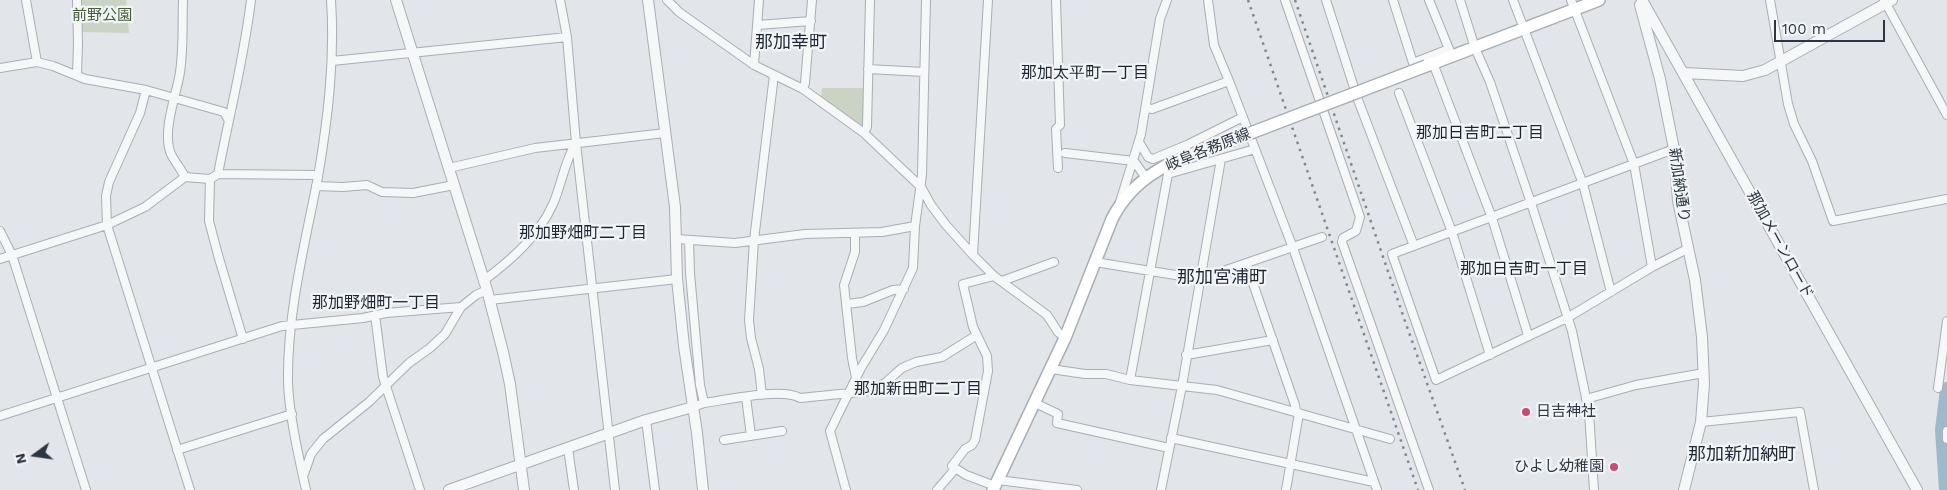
<!DOCTYPE html>
<meta charset="utf-8">
<style>
body{margin:0}
#map{position:relative;width:1947px;height:490px;overflow:hidden;background:#e2e6ea;font-family:"Work Sans",sans-serif}
canvas{display:block}
.north{position:absolute;left:10px;top:430px;width:50px;height:50px;-webkit-text-stroke:4px #f2f5f8;paint-order:stroke;rotate:256deg;font-size:14px;font-weight:700;line-height:20px;text-align:center;color:#2b3642}
.north::after{content:'';display:block;margin:auto;width:18px;height:22px;background:#2b3642;clip-path:polygon(50% 0,100% 100%,50% 72%,0 100%)}
.scale{position:absolute;left:1774px;top:20px;width:111px;height:22px;box-sizing:border-box;border:2px solid #2b3642;border-top:0;padding-left:6px;font-size:15px;line-height:18px;white-space:nowrap;color:#2b3642;-webkit-text-stroke:4px #f2f5f8;paint-order:stroke}
</style>
<div id="map">
<canvas width="1947" height="490"></canvas>
<div class="north">N</div>
<div class="scale">100 m</div>
</div>
<script>
const context = document.querySelector('canvas').getContext('2d');
context.lineJoin = 'round';
function fillPath(path, color) { context.fillStyle = color; context.fill(path, 'evenodd'); }
function strokePath(path, color, width, dash) { context.strokeStyle = color; context.lineWidth = width; context.lineCap = dash ? 'butt' : 'round'; context.setLineDash(dash || []); context.stroke(path); }
function label(font, color, halo, rows, align = 'center') {
  context.font = font + ' "Work Sans","Noto Sans JP",sans-serif'; context.lineWidth = 4.5; context.setLineDash([]); context.textBaseline = 'middle'; context.strokeStyle = halo; context.fillStyle = color; for (const [text, x, y, turn = 0] of rows) {
    context.save(); context.translate(x, y); context.rotate((+turn || 0) * Math.PI / 180); context.textAlign = isNaN(turn) ? turn : align; if (halo) context.strokeText(text, 0, 0); context.fillText(text, 0, 0); context.restore();
  }
}
fillPath(new Path2D(`
 M 77,0 L 126,0 L 129,33 L 78,32 Z
 M 822,88 L 864,88 L 863,131 L 821,98 Z`), '#cad4c4');
strokePath(new Path2D(`
 M 1946,490 L 1942,430 L 1947,389`), '#9eb9c9', 14);
const minor = new Path2D(`
 M 26,0 L 37,62
 M 77,0 L 78,44 L 77,75
 M 183,0 C 182,25 184,53 179,78 C 175,98 162,133 171,154 C 175,162 181,169 185,177
 M 560,0 L 567,37 L 576,143 L 615,490
 M 667,0 L 679,12 L 754,65 L 803,89 L 864,133 L 921,187 L 931,205 L 946,225 L 973,255 L 994,276 L 1047,315 L 1058,332 L 1065,338
 M 1056,0 L 1060,125 L 1056,129 L 1058,168
 M 1208,0 L 1214,45 L 1229,81 L 1293,248 L 1377,490
 M 1285,0 L 1360,217 L 1356,231 L 1343,238 L 1342,242 L 1429,490
 M 1326,0 L 1358,100 L 1414,246
 M 1393,0 L 1413,63 L 1449,49
 M 1429,0 L 1451,54
 M 1460,0 L 1475,48 L 1490,82 L 1531,203 L 1572,331 L 1589,412 L 1594,490
 M 1513,0 L 1583,184 L 1611,292
 M 1571,0 L 1634,164 L 1652,267
 M 1770,0 L 1788,104 L 1794,124 L 1812,161 L 1833,221 L 1947,199
 M 1884,0 L 1947,115
 M 757,25 L 811,21
 M 332,61 L 567,37
 M 1433,63 L 1492,218 L 1528,335
 M 754,65 L 759,0
 M 0,68 L 37,62 L 53,66 L 85,79 L 146,90 L 224,112 L 228,119
 M 868,69 L 924,72
 M 803,89 L 805,83 L 812,0
 M 146,90 L 140,113 L 109,182 L 106,196 L 107,225 L 190,490
 M 1399,93 L 1452,232 L 1490,355
 M 1146,108 L 1152,109 L 1229,81
 M 864,133 L 867,127 L 870,0
 M 1139,142 L 1148,157 L 1153,159 L 1189,144 L 1243,117
 M 1674,149 L 1392,254 L 1436,380 L 1567,318 L 1652,267 L 1689,248
 M 1065,153 L 1134,161 L 1146,178
 M 449,168 L 535,148 L 665,133
 M 218,174 C 229,116 244,59 251,0
 M 210,179 L 209,221 L 218,255 L 243,339
 M 316,186 L 343,187 L 367,185 L 382,192 L 413,193 L 454,185
 M 1120,202 L 1141,134 L 1160,19 L 1167,0
 M 0,231 L 12,255 L 86,490
 M 855,233 L 855,252 L 844,285 L 852,358 L 856,378
 M 677,239 L 735,243 L 805,234 L 882,232 L 915,226
 M 689,240 L 690,273 L 700,385 L 704,403 L 693,407
 M 973,255 L 988,0
 M 0,259 L 107,225 L 145,207 L 185,177 L 210,179 L 218,174 L 318,175
 M 1095,262 L 1200,279 L 1322,237
 M 1246,263 L 1295,405 L 1296,411
 M 994,276 L 963,284 L 973,327 L 987,356 L 988,371 L 975,440 L 972,445 L 965,449 L 952,466 L 966,475 L 995,486
 M 483,281 C 510,261 539,236 553,204 C 562,184 564,162 576,143
 M 1002,281 L 1054,262
 M 490,300 L 677,279
 M 847,304 L 863,302 L 893,290 L 904,289
 M 375,315 L 383,377 L 420,490
 M 1186,355 L 1273,340
 M 1051,369 L 1085,374 L 1106,374 L 1130,380 L 1217,390 L 1390,439
 M 1130,380 L 1168,174 L 1255,149
 M 1938,388 L 1947,321
 M 762,395 L 759,369 L 751,338 L 749,320 L 754,240 L 774,75
 M 746,397 L 751,436
 M 1586,399 L 1636,385 L 1704,373
 M 704,403 C 726,400 783,387 800,398 L 870,391 L 885,383 L 902,368 L 916,362 L 942,357 L 977,335
 M 1035,403 L 1058,414 L 1057,423 L 1169,448
 M 0,416 L 282,326 L 363,318 L 386,313 L 461,307
 M 646,420 L 655,490
 M 1701,422 L 1800,412 L 1814,490
 M 1947,431 L 1947,439
 M 1171,438 L 1374,482
 M 724,440 L 782,431
 M 568,448 L 574,490
 M 177,450 L 292,414
 M 304,474 L 311,454 L 323,439 L 369,402 L 409,363 L 430,348 L 445,334 L 461,307 L 476,295 L 487,290
 M 998,480 L 1077,490
 M 306,490 C 299,458 289,415 288,382 C 287,313 305,244 318,177 C 328,118 335,59 331,0
 M 846,490 L 830,431 L 861,368 L 884,330 L 913,268 L 915,226 L 922,175 L 926,0
 M 937,490 L 955,469
 M 1161,490 L 1182,386 L 1221,159
 M 1286,490 L 1299,413`);
const tertiary = new Path2D(`
 M 396,0 L 487,290 L 503,352 L 510,384 L 524,490
 M 648,0 L 675,207 L 677,279 L 684,346 L 697,433 L 703,490
 M 1642,0 L 1917,490
 M 1640,5 L 1660,79 L 1674,149 L 1678,201 L 1695,280 L 1702,337 L 1704,384 L 1701,422 L 1684,490
 M 1684,73 L 1743,76 L 1765,70 L 1892,0
 M 449,490 L 646,420 L 693,407`);
const secondary = new Path2D(`
 M 1426,66 L 1599,0
 M 993,490 L 1065,338 L 1112,219 C 1138,168 1185,157 1235,139`);
strokePath(minor, '#a7aeb4', 10);
strokePath(tertiary, '#a7aeb4', 12);
strokePath(secondary, '#a7aeb4', 14);
strokePath(minor, '#f5f7f9', 8);
strokePath(tertiary, '#f5f7f9', 10);
strokePath(secondary, '#fff', 11);
strokePath(new Path2D(`
 M 1248,0 L 1418,490
 M 1295,0 L 1406,324 L 1465,490`), '#7c8894', 2.5, [2.5, 5]);
const secondaryBridge = new Path2D(`
 M 1235,139 L 1426,66`);
strokePath(secondaryBridge, '#a7aeb4', 14, []);
strokePath(secondaryBridge, '#fff', 11);
for (const [x, y, r, color] of [
 [1526,412,5,"#cb4b70"],
 [1614,467,5,"#cb4b70"]
]) { const dot = new Path2D(); dot.arc(x, y, r, 0, 2 * Math.PI); context.fillStyle = color; context.fill(dot); strokePath(dot, '#f2f5f8', 2); }
label('15px', '#445d38', '#f2f5f8', [
 ["前野公園",102,16]
]);
label('15px', '#2b3642', '#f2f5f8', [
 ["岐阜各務原線",1208,150,-22],
 ["新加納通り",1679,185,82],
 ["那加メーンロード",1780,245,61]
]);
label('15px', '#2b3642', '#f2f5f8', [
 ["日吉神社",1536,412],
 ["ひよし幼稚園",1604,467,"right"]
], 'left');
label('16px', '#1d2733', '#f2f5f8', [
 ["那加太平町一丁目",1085,73],
 ["那加日吉町二丁目",1480,133],
 ["那加野畑町二丁目",583,233],
 ["那加日吉町一丁目",1524,269],
 ["那加野畑町一丁目",376,303],
 ["那加新田町二丁目",918,389]
]);
label('18px', '#1d2733', '#f2f5f8', [
 ["那加幸町",791,43],
 ["那加宮浦町",1222,278],
 ["那加新加納町",1742,455]
]);
</script>
